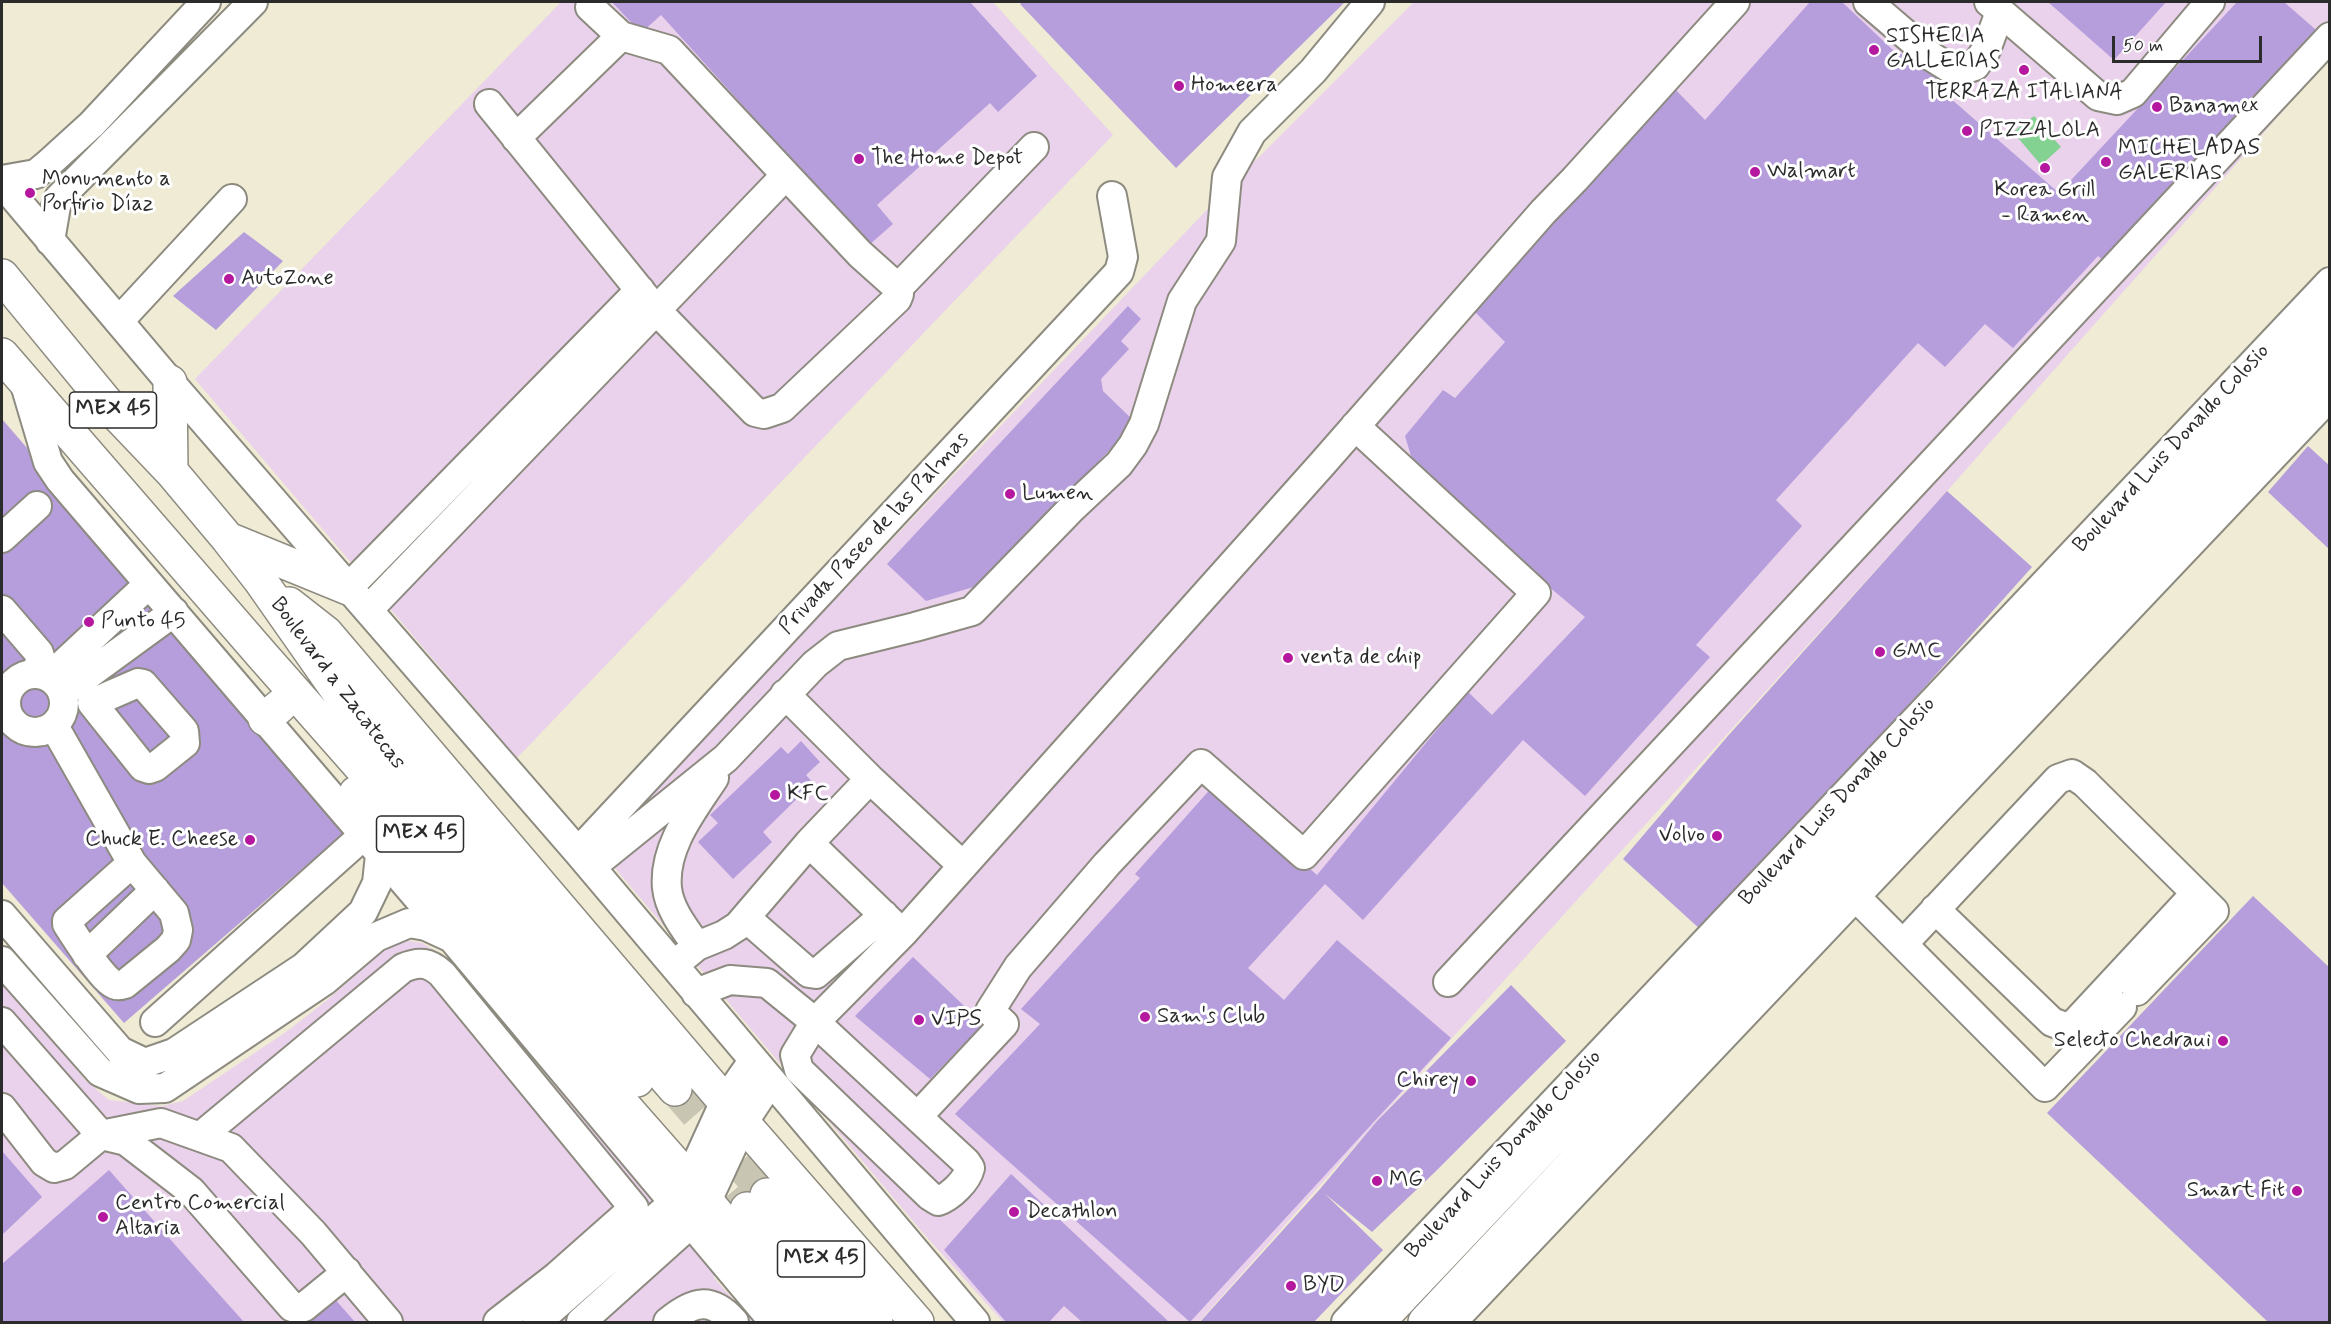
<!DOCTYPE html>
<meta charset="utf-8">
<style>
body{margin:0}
#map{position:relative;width:2331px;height:1324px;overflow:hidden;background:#efebd4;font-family:Mynerve,sans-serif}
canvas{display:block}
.frame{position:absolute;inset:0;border:3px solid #2b2b2b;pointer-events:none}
.scale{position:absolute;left:2112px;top:36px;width:150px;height:27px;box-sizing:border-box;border:3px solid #2b2b2b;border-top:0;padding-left:8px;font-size:18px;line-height:21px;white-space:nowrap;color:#2b2b2b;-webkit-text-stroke:4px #fff;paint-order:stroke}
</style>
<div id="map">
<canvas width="2331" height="1324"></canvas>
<div class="frame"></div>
<div class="scale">50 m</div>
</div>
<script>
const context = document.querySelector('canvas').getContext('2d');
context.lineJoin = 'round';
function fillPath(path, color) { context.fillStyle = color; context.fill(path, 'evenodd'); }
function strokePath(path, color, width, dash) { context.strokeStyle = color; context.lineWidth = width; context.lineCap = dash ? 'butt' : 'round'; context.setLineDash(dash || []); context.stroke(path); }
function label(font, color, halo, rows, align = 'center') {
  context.font = font + ' Mynerve,sans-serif'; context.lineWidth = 6; context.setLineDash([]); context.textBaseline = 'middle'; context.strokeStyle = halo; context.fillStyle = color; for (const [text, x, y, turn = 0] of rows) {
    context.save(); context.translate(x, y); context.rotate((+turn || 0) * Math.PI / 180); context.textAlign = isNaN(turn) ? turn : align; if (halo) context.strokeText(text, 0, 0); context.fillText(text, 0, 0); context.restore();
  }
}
fillPath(new Path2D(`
 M 561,2 L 993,2 L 1113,135 L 517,758 L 195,379 Z
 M 1414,2 L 2329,2 L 2329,59 L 1947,491 L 1377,1121 L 1199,1322 L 1003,1322 L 924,1234 L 598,848 L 1221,195 Z
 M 410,941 L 422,943 L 439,953 L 451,965 L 645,1191 L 714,1264 L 714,1278 L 754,1322 L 2,1322 L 2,981 L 85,1080 L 109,1100 L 162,1106 L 183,1101 L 286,1032 L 326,1001 L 387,948 L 398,942 Z`), '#ead1ec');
fillPath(new Path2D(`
 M 2034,116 L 2061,147 L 2041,165 L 2013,132 Z`), '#83d291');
fillPath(new Path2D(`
 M 612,2 L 970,2 L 1037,76 L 998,112 L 990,103 L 877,205 L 893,224 L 869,245 L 661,15 L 641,33 Z
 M 1023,2 L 1345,2 L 1176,168 L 1020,4 Z
 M 1810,2 L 1842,2 L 1895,52 L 1918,59 L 1934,75 L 1942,91 L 2059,193 L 2237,2 L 2284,2 L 2323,36 L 2111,267 L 2098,256 L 2013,348 L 1985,324 L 1945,367 L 1918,343 L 1776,500 L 1802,526 L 1696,645 L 1710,657 L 1585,796 L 1523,740 L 1363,920 L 1325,884 L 1248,968 L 1284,1000 L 1337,940 L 1451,1038 L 1190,1322 L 955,1114 L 1040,1024 L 1021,1009 L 1140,878 L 1135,874 L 1214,785 L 1317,875 L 1468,692 L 1492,715 L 1585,617 L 1417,476 L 1405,436 L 1443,390 L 1455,398 L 1505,342 L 1469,306 L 1671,85 L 1705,120 Z
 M 2048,2 L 2166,2 L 2114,60 Z
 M 244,232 L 283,261 L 216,330 L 173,296 Z
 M 1128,306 L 1141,319 L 1121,341 L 1129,349 L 1101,379 L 1103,391 L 1136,423 L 977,586 L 926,601 L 887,564 Z
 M 2,419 L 353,825 L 124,1023 L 2,883 Z
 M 2308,446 L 2330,466 L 2330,550 L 2268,492 Z
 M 1947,491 L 2032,567 L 1812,813 L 1701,930 L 1623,859 L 1727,737 Z
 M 801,741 L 820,762 L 806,775 L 813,783 L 763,832 L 772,842 L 733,879 L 698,842 L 718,823 L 710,815 L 781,747 L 788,754 Z
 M 2253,896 L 2330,968 L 2330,1322 L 2268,1322 L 2047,1113 Z
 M 913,957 L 983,1024 L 930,1079 L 855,1016 Z
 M 1511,985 L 1566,1041 L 1435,1172 L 1372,1232 L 1324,1193 L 1383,1250 L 1314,1322 L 1200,1322 L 1320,1189 L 1377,1121 Z
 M 2,1151 L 42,1197 L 2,1235 Z
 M 109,1170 L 192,1264 L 244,1322 L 2,1322 L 2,1264 Z
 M 1011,1174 L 1169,1322 L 1082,1322 L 1064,1306 L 1049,1322 L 1006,1322 L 944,1250 Z
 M 333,1297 L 355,1322 L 305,1322 Z`), '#b69edc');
strokePath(new Path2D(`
 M 675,1089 L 767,1195
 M 701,1154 L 747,1209`), '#c8c5b2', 33, [33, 16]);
const minor = new Path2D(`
 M 1868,2 L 1932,57 L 1956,72 L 1975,66 L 1986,50 L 2000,12
 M 1989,2 L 2098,96 L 2117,100 L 2133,93 L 2210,2
 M 489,104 L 655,309 L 755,412 L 764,414 L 782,408 L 897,299 L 899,294 L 898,288 L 860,254 L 669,50 L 621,36 L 590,7
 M 516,138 L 621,36
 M 2,180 L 36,174 L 48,164 L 92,124 L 206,2
 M 2,183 L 170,382 L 578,852 L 975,1322
 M 50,241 L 56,206 L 59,198 L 253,2
 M 898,288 L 1034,147
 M 119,321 L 232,199
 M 24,381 L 48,462 L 60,480 L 448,933
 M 2,538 L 37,506
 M 348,588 L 640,290
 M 2,610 L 39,653 L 41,660 L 35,673
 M 368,610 L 786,175
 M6 703a29 29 0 1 1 58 0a29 29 0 1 1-58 0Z
 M 45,675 L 60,667 L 149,584
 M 138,683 L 143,684 L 184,731 L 185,743 L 155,767 L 149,769 L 143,767 L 92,703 Z
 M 63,693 L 174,612
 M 785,694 L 870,779 L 963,866
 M 54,726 L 132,863 L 174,913 L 178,930 L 176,940 L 168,949 L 125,984 C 122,985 118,986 116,985 C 104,983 74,935 67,924 L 67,921 L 132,863
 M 809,843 L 897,928
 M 578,852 L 1119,272 L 1123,257 L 1112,196
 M 591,867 L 726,758 L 815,664 L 838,646 L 915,627 L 972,611 L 1072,508 L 1119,464 L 1133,445 L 1144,424 L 1182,301 L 1221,241 L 1227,177 L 1252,132 L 1313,71 L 1370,2
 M 1843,884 L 2045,1087 L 2122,1007
 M 1935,909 L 2052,1022 L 2068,1028 L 2076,1022 L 2196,893
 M 2,915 L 120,1051 L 145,1063 L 174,1053 L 304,967 L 363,912 L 377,883 L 380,855 L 389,847
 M 746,918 L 809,973 L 816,974 L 884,915
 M 1903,944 L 2058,779 L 2072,774 L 2085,783 L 2214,911 L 2137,991
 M 697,946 C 685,929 669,909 667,888 C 663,847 693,810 714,778
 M 87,955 L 155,890
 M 2,961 L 100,1072 L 139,1089 L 165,1088 L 324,981 L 376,937 L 409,923 L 426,926 L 452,938 L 774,1322
 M 674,965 L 697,946 L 724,935 L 738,926 L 809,843 L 870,779
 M 1448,982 L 2330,37
 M 696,993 L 730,980 L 767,983 L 815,1022 L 966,1162 L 970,1168 C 967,1181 950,1197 938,1201 L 930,1196 L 799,1070 L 795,1055 L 815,1022 L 903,933 L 1323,463 L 1543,212 L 1575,179 L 1735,2
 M 2,1022 L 101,1135 L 126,1141 L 191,1191 L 292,1307 L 298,1309 L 304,1307 L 347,1272
 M 155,1022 L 364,835
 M 2,1108 L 44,1162 L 54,1168 L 65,1165 L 101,1135 L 161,1123 L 231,1148 L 313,1233 L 388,1322
 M 918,1116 L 1004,1024 L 990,1011 L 1018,967 L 1107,864 L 1201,764 L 1304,855 L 1536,593 L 1355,426
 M 201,1136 L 403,968 C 419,961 429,962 442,974 L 634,1208 L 556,1277 L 498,1322
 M 537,1322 L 672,1204 L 689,1180 L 725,1101 L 753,1061
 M 581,1322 L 690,1224 L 706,1203 L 743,1123 L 770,1082
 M 668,1322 C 693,1301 711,1296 734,1322
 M 1346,1322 L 2330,282
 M 1452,1322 L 2330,396`);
const major = new Path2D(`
 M 2,276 L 110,407 L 171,471 L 228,539 L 260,580 L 361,724 L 675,1089
 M 2,355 L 262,655 L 637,1080
 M 170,382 L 171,471
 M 228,539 L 348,588
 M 289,604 L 326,633 L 743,1123 L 917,1322
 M 265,719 L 280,706
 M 356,793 L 461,921 L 689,1180 L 807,1322
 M 767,1195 L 876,1322
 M 747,1209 L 845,1322
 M 1378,1322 L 2330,317
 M 1425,1322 L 2330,357`);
strokePath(minor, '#8d8b80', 32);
strokePath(major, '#8d8b80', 36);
strokePath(minor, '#fff', 28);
strokePath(major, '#fff', 33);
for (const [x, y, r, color] of [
 [1874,50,6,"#b5179e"],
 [2024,70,6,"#b5179e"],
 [1179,86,6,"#b5179e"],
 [2157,107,6,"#b5179e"],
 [1967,131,6,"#b5179e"],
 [859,159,6,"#b5179e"],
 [2106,162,6,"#b5179e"],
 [2045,168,6,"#b5179e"],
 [1755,172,6,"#b5179e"],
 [30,193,6,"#b5179e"],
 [229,279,6,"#b5179e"],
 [1010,494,6,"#b5179e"],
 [89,622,6,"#b5179e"],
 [1880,652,6,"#b5179e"],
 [1288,658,6,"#b5179e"],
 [775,795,6,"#b5179e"],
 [1717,836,6,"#b5179e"],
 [250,840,6,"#b5179e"],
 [1145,1017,6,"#b5179e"],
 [919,1020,6,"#b5179e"],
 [2223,1041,6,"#b5179e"],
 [1471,1081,6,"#b5179e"],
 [1377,1181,6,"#b5179e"],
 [2297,1191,6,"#b5179e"],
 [1014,1212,6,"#b5179e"],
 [103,1217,6,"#b5179e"],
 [1291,1286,6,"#b5179e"]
]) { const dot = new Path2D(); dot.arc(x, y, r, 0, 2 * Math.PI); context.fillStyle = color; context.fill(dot); strokePath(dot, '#fff', 2); }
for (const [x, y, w] of [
 [113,410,87],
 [420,834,87],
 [821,1259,87]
]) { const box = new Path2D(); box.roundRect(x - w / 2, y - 18, w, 36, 4.5); context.fillStyle = '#fff'; context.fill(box); strokePath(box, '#2b2b2b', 1.5); }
label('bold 21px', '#2b2b2b', null, [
 ["MEX 45",113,410],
 ["MEX 45",420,834],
 ["MEX 45",821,1259]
]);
label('22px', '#2b2b2b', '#fff', [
 ["SISHERIA",1886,37],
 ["GALLERIAS",1886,62],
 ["Homeera",1191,86],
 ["TERRAZA ITALIANA",2024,93,"center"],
 ["Banamex",2169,107],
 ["PIZZALOLA",1979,131],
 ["MICHELADAS",2118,149],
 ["GALERIAS",2118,174],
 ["The Home Depot",871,159],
 ["Walmart",1767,172],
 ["Monumento a",42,180],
 ["Porfirio Díaz",42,205],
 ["Korea Grill",2045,191,"center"],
 ["- Ramen",2045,216,"center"],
 ["AutoZone",241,279],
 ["Lumen",1022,494],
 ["Punto 45",101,622],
 ["GMC",1892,652],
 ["venta de chip",1300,658],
 ["KFC",787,795],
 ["Volvo",1705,836,"right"],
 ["Chuck E. Cheese",238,840,"right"],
 ["Sam's Club",1157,1017],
 ["VIPS",931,1020],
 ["Selecto Chedraui",2211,1041,"right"],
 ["Chirey",1459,1081,"right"],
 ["MG",1389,1181],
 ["Smart Fit",2285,1191,"right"],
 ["Centro Comercial",115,1204],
 ["Altaria",115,1229],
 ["Decathlon",1026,1212],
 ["BYD",1303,1286]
], 'left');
label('22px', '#2b2b2b', '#fff', [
 ["Boulevard Luis Donaldo Colosio",2172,449,-47],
 ["Privada Paseo de las Palmas",875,534,-47],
 ["Boulevard a Zacatecas",337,684,53],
 ["Boulevard Luis Donaldo Colosio",1838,802,-47],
 ["Boulevard Luis Donaldo Colosio",1504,1155,-47]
]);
</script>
